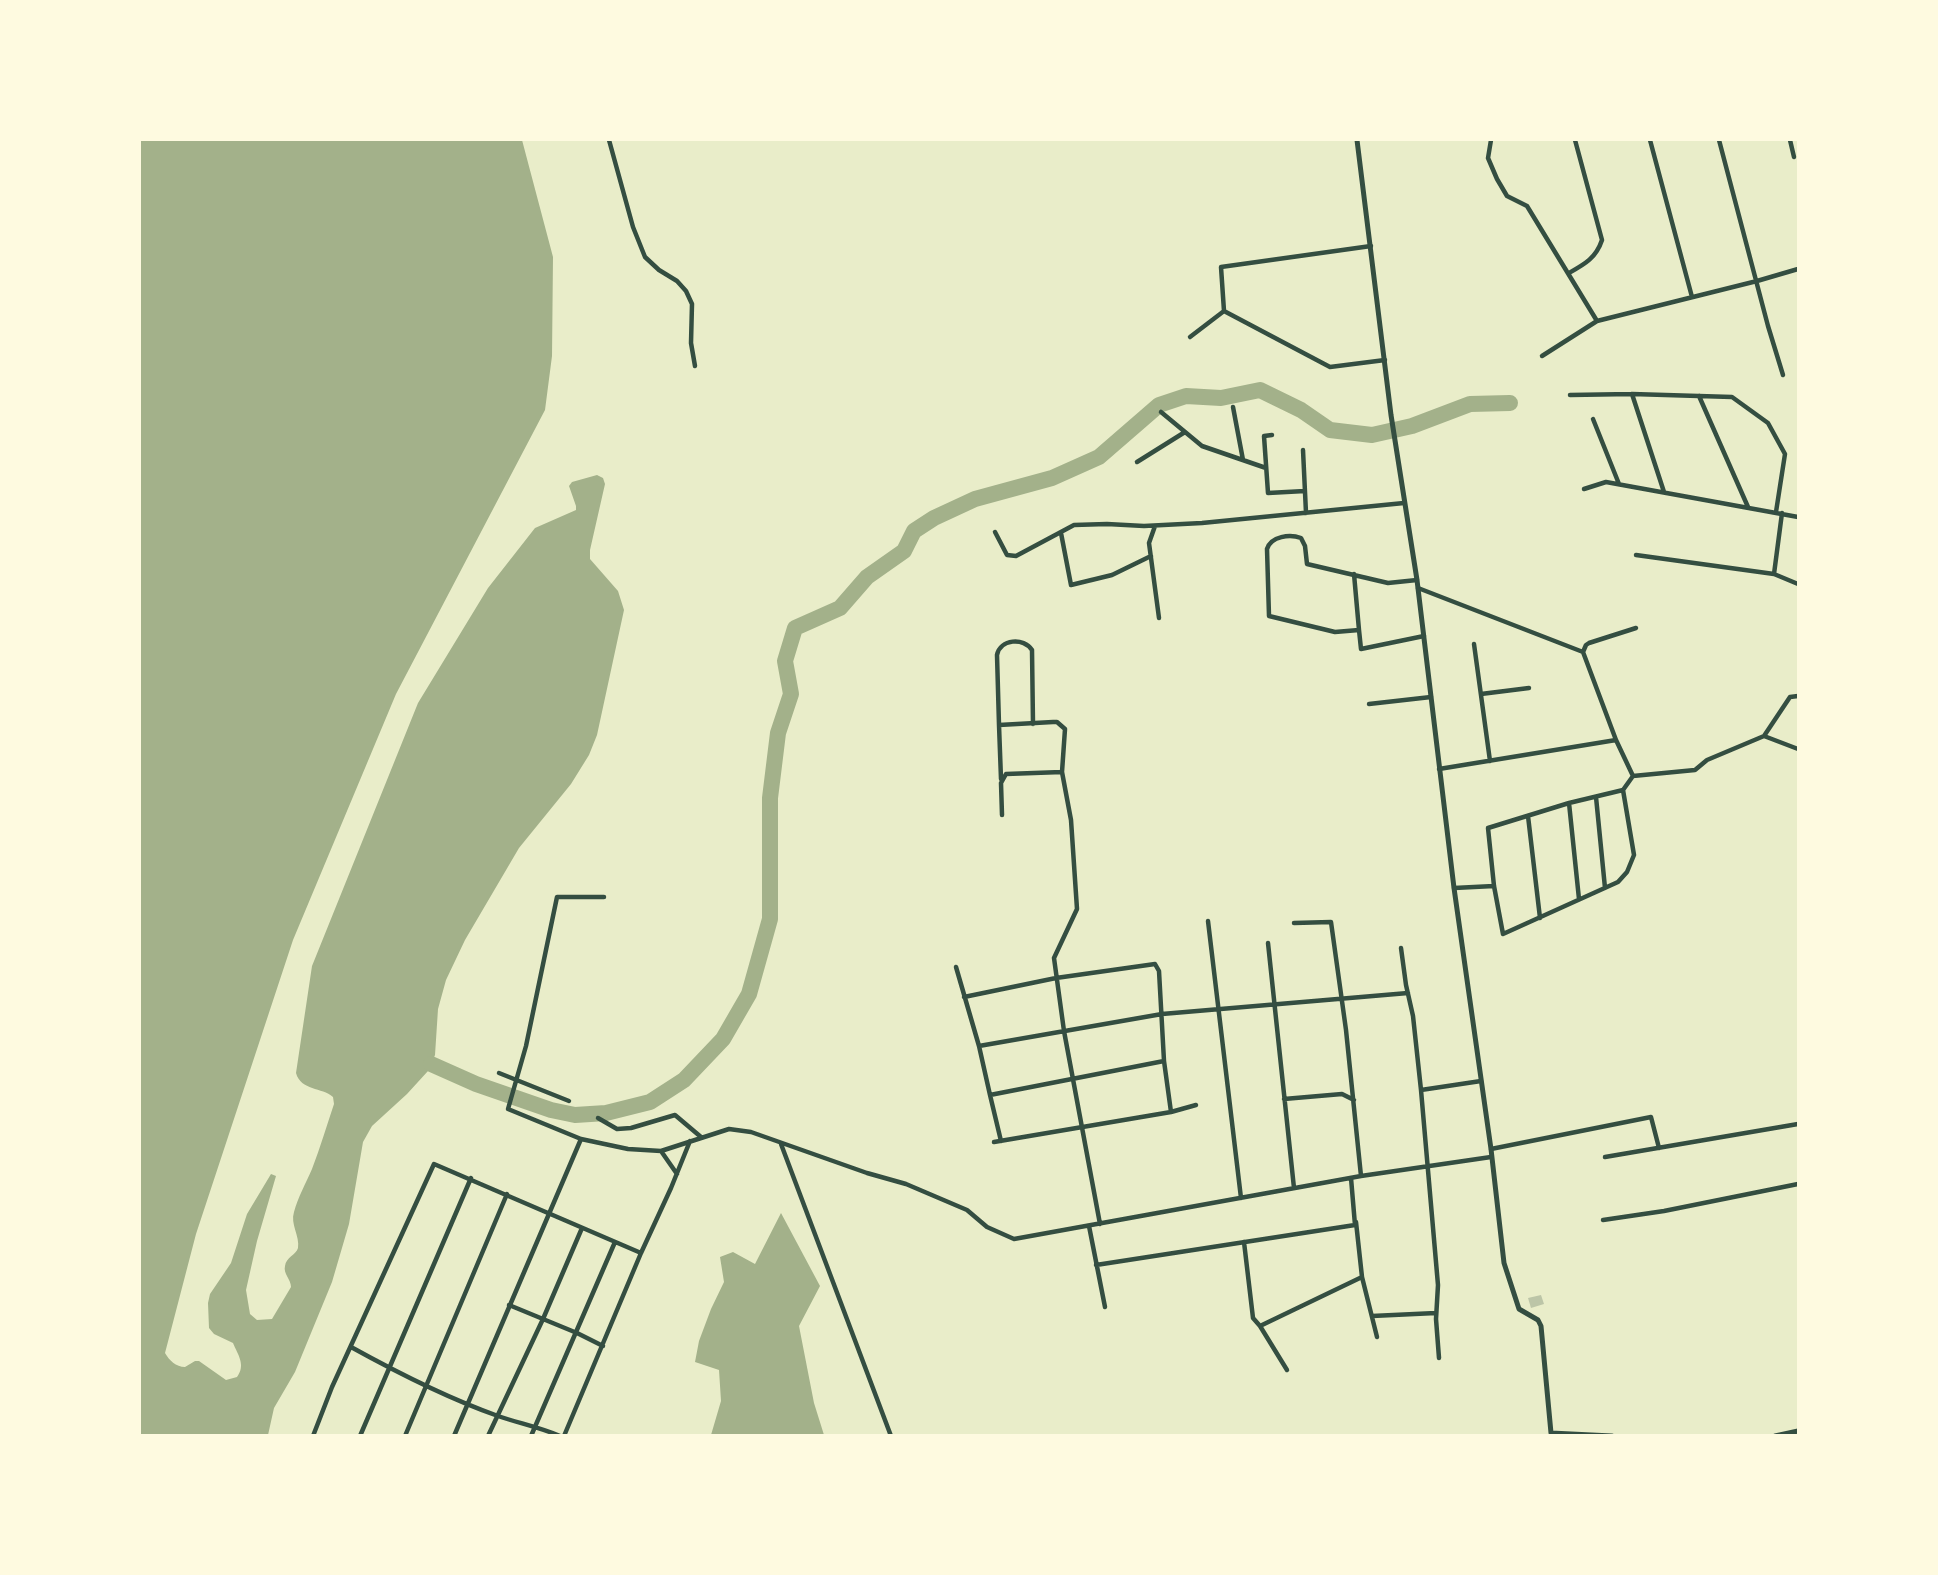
<!DOCTYPE html>
<style>
body{margin:0}
#map{position:relative;width:1938px;height:1575px;overflow:hidden;background:#e9edc9;font-family:"Sofia Sans Condensed",sans-serif}
canvas{display:block}
.frame{position:absolute;inset:0;border:141px solid #fefae0;pointer-events:none}
</style>
<div id="map">
<canvas width="1938" height="1575"></canvas>
<div class="frame"></div>
</div>
<script>
const context = document.querySelector('canvas').getContext('2d');
context.lineJoin = 'round';
function fillPath(path, color) { context.fillStyle = color; context.fill(path, 'evenodd'); }
function strokePath(path, color, width, dash) { context.strokeStyle = color; context.lineWidth = width; context.lineCap = dash ? 'butt' : 'round'; context.setLineDash(dash || []); context.stroke(path); }
fillPath(new Path2D(`
 M 140,140 L 522,140 L 553,257 L 552,356 L 545,410 L 396,694 L 293,940 L 196,1234 L 165,1353 C 169,1360 176,1367 185,1367 L 195,1361 L 199,1361 L 226,1380 L 237,1377 C 246,1365 238,1355 233,1343 L 214,1334 L 209,1328 L 208,1303 L 210,1294 L 231,1263 L 247,1214 L 271,1174 L 276,1176 L 257,1241 L 246,1290 L 250,1314 L 257,1320 L 272,1319 L 291,1287 C 291,1279 283,1274 285,1266 C 286,1257 296,1255 298,1248 C 300,1236 290,1224 294,1212 C 298,1197 306,1183 312,1169 C 320,1148 327,1125 334,1104 L 333,1097 C 322,1087 301,1091 296,1073 L 312,966 L 418,703 L 488,588 L 535,528 L 576,510 L 576,506 L 569,486 L 572,482 L 597,475 L 603,478 L 605,484 L 590,550 L 590,559 L 618,591 L 624,610 L 597,735 L 589,755 L 571,784 L 519,848 L 465,940 L 446,980 L 438,1009 L 435,1055 L 428,1071 L 407,1094 L 372,1126 L 363,1142 L 349,1224 L 332,1282 L 295,1372 L 274,1408 L 268,1435 L 140,1435 Z
 M 781,1213 L 820,1286 L 799,1326 L 814,1403 L 824,1435 L 711,1435 L 721,1401 L 719,1370 L 695,1362 L 699,1341 L 711,1309 L 724,1282 L 720,1257 L 733,1252 L 755,1264 Z`), '#a3b18a');
strokePath(new Path2D(`
 M 431,1064 L 476,1084 L 551,1110 L 575,1115 L 606,1113 L 650,1102 L 684,1080 L 723,1039 L 749,994 L 770,919 L 770,798 L 778,733 L 791,694 L 785,661 L 795,628 L 840,608 L 867,577 L 904,551 L 914,531 L 934,518 L 975,499 L 1052,478 L 1099,457 L 1159,405 L 1186,396 L 1221,398 L 1260,390 L 1301,410 L 1330,430 L 1372,435 L 1412,426 L 1470,404 L 1510,403`), '#a3b18a', 16);
fillPath(new Path2D(`
 M 1541,1295 L 1544,1304 L 1531,1308 L 1528,1298 Z`), '#bcc5a7');
strokePath(new Path2D(`
 M 609,140 L 633,227 L 645,257 L 659,270 L 677,281 L 686,291 L 692,304 L 691,343 L 695,366
 M 1491,140 L 1488,158 L 1497,179 L 1507,196 L 1527,206 L 1597,321
 M 1650,140 L 1692,297
 M 1719,140 L 1768,326 L 1783,375
 M 1790,140 L 1794,157
 M 1569,273 C 1585,264 1596,258 1602,240 L 1575,140
 M 1224,311 L 1221,267 L 1371,246
 M 1190,337 L 1224,311 L 1330,367 L 1385,360
 M 1542,356 L 1597,321 L 1757,281 L 1798,269
 M 1570,395 L 1632,394
 M 1699,396 L 1748,507
 M 1233,407 L 1243,460
 M 1161,412 L 1202,446 L 1266,468
 M 1593,419 L 1619,484
 M 1272,435 L 1264,436 L 1268,493 L 1305,491
 M 1303,450 L 1306,513
 M 1137,462 L 1185,432
 M 1584,489 L 1606,482 L 1798,517
 M 1664,492 L 1632,394 L 1732,397 L 1768,423 L 1785,454 L 1776,512
 M 1155,526 L 1149,543 L 1159,618
 M 995,532 L 1007,555 L 1016,556 L 1074,525 L 1107,524 L 1144,526 L 1202,523 L 1404,503
 M 1061,533 L 1071,585 L 1112,575 L 1151,556
 M 1636,555 L 1774,574 L 1782,513
 M 1354,574 L 1359,630 L 1335,632 L 1269,616 L 1267,549 C 1271,536 1290,534 1301,538 L 1305,546 L 1307,564 L 1388,583 L 1417,580
 M 1774,574 L 1798,584
 M 1418,588 L 1583,652 L 1616,740 L 1633,776 L 1695,770 L 1707,760 L 1764,736 L 1798,749
 M 1359,630 L 1361,649 L 1424,636
 M 1474,644 L 1490,761
 M 1583,652 L 1586,645 L 1589,643 L 1636,628
 M 1481,694 L 1529,688
 M 1369,704 L 1431,697
 M 1033,724 L 1032,650 C 1024,637 1000,639 997,655 L 999,725 L 1053,722 L 1057,722 L 1065,729 L 1062,772 L 1071,820 L 1077,909 L 1054,958 L 1064,1031 L 1100,1224
 M 999,725 L 1001,779
 M 1764,736 L 1790,697 L 1798,696
 M 1439,769 L 1616,740
 M 1623,790 L 1634,855 L 1627,872 L 1618,882 L 1503,934 L 1494,886 L 1488,828 L 1569,803 Z
 M 1623,790 L 1633,776
 M 1596,797 L 1605,888
 M 1569,803 L 1579,899
 M 1002,815 L 1001,783 L 1006,774 L 1062,772
 M 1528,816 L 1540,918
 M 1454,888 L 1494,886
 M 604,897 L 557,897 L 526,1046 L 508,1109 L 581,1139 L 628,1149 L 661,1151 L 729,1129 L 751,1132 L 867,1173 L 906,1184 L 967,1210 L 987,1227 L 1014,1239 L 1361,1176 L 1491,1157
 M 1208,921 L 1241,1198
 M 1294,923 L 1331,922 L 1346,1030 L 1361,1176
 M 1268,943 L 1294,1188
 M 1401,948 L 1406,985 L 1413,1016 L 1421,1090 L 1438,1285 L 1436,1319 L 1439,1358
 M 956,967 L 979,1046 L 990,1095
 M 964,997 L 1056,978 L 1155,964 L 1159,971 L 1164,1061 L 1171,1112
 M 979,1046 L 1162,1014 L 1408,993
 M 499,1073 L 569,1101
 M 1421,1090 L 1481,1081
 M 1284,1099 L 1342,1094 L 1354,1100
 M 598,1118 L 617,1129 L 631,1128 L 675,1115 L 701,1137
 M 1001,1141 L 990,1095 L 1164,1061
 M 994,1142 L 1171,1112 L 1196,1105
 M 781,1144 L 891,1436
 M 1491,1149 L 1651,1117 L 1659,1148
 M 661,1151 L 677,1174
 M 1605,1157 L 1798,1124
 M 1603,1220 L 1664,1211 L 1798,1184
 M 1089,1226 L 1105,1307
 M 1244,1242 L 1253,1318 L 1260,1326 L 1287,1370
 M 1096,1265 L 1355,1225 L 1351,1178
 M 1362,1277 L 1377,1337
 M 509,1305 L 577,1333 L 603,1346
 M 1372,1316 L 1436,1313
 M 1260,1326 L 1362,1277 L 1356,1222
 M 351,1347 C 398,1373 447,1398 498,1416 C 518,1423 539,1427 560,1436
 M 313,1436 L 332,1387 L 434,1164 L 641,1253 L 671,1188 L 690,1141
 M 360,1436 L 471,1178
 M 405,1436 L 507,1194
 M 454,1436 L 581,1139
 M 488,1436 L 543,1319 L 582,1228
 M 531,1436 L 615,1242
 M 564,1436 L 641,1253`), '#344e41', 4.5);
strokePath(new Path2D(`
 M 1357,140 L 1391,415 L 1417,580 L 1454,888 L 1491,1149 L 1504,1263 L 1519,1309 L 1538,1320 L 1541,1326 L 1551,1433 L 1612,1436
 M 1775,1436 L 1798,1431`), '#344e41', 5);
</script>
